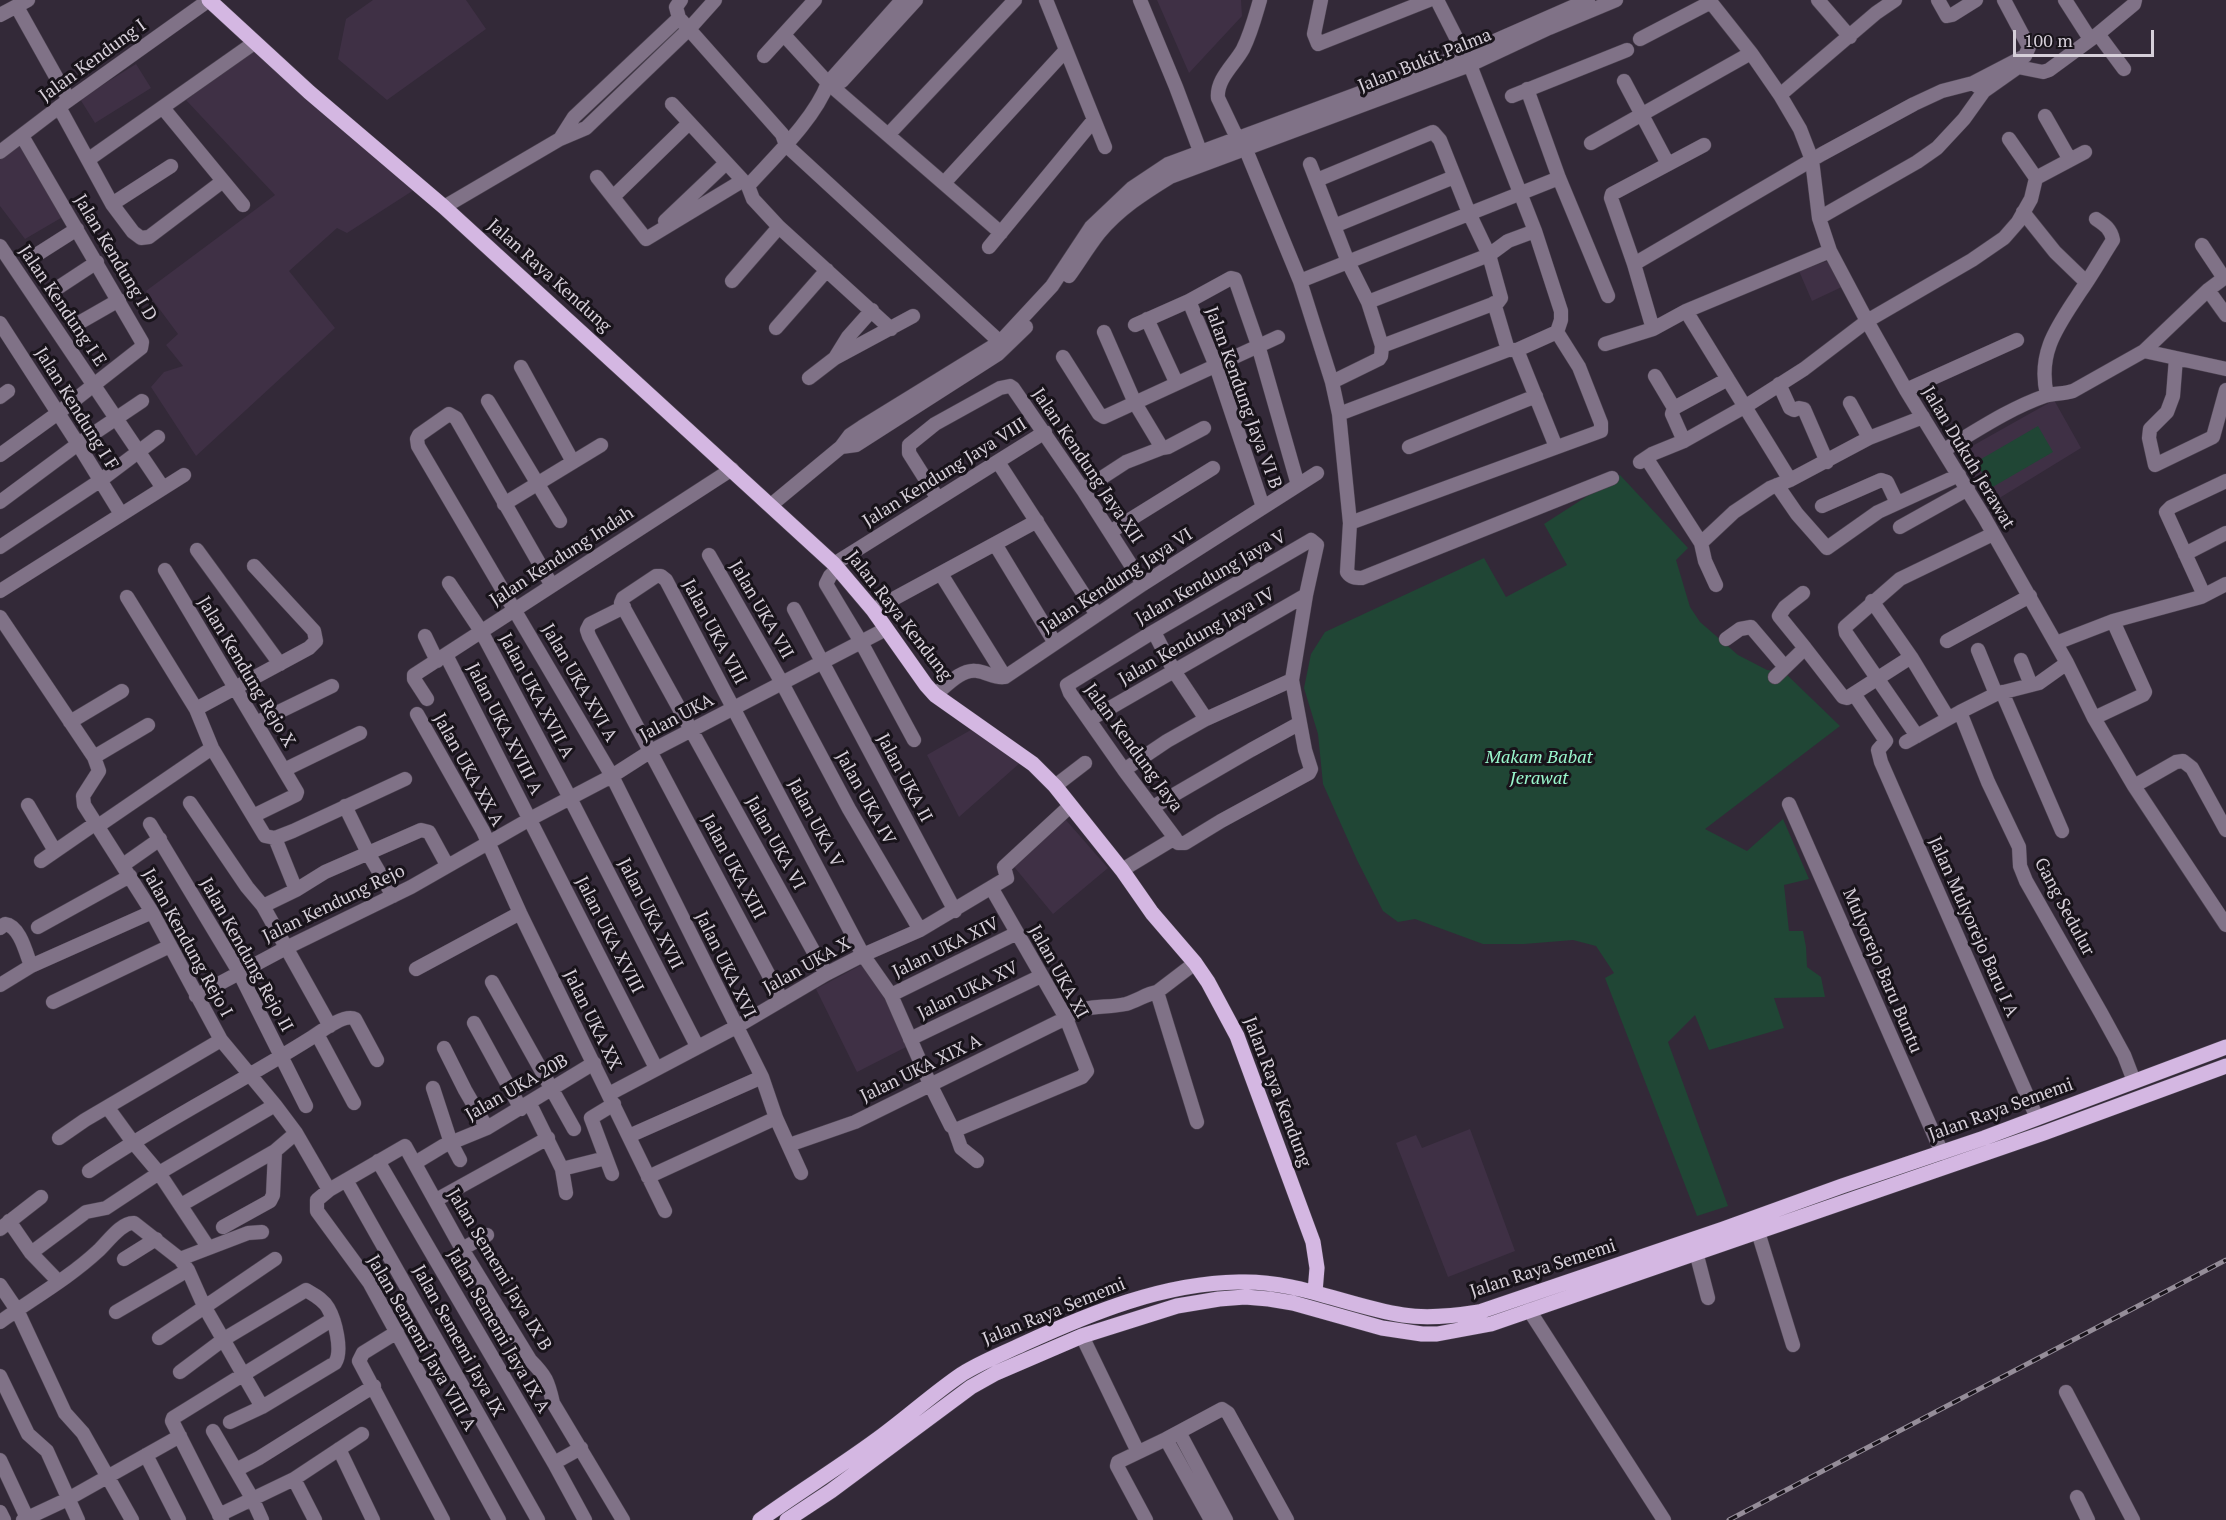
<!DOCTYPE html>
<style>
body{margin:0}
#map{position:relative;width:2226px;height:1520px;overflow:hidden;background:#332938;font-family:"PT Serif",serif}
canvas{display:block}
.scale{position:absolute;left:2013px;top:30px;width:141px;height:27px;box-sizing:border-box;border:3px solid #d6cfd9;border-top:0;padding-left:8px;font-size:18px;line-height:21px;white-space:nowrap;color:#d6cfd9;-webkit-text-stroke:4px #18131a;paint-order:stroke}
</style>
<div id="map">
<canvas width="2226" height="1520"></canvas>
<div class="scale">100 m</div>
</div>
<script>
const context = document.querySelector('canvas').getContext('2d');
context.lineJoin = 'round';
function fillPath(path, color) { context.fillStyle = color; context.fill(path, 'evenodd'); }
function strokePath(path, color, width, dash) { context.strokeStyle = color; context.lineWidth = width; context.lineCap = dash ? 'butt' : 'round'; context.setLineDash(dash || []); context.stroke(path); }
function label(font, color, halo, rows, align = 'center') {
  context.font = font + ' "PT Serif",serif'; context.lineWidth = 6; context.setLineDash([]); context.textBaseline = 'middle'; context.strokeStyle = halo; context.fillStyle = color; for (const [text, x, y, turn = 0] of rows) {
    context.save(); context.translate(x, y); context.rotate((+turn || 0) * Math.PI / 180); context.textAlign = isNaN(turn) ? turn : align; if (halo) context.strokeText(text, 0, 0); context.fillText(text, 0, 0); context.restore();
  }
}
fillPath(new Path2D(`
 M 373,0 L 466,0 L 486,29 L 387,100 L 338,59 L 346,19 Z
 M 1157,0 L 1241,0 L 1242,16 L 1189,73 Z
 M 259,48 L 417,188 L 347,233 L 337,228 L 289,271 L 335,328 L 196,456 L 151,387 L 164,372 L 183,366 L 166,345 L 178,334 L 146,291 L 275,195 L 186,100 Z
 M 136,64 L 151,88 L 95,123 L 80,99 Z
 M 23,143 L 66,215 L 25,239 L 0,206 L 0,160 Z
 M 1833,259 L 1846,285 L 1812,301 L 1799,271 Z
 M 2054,400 L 2081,448 L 1988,505 L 1958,454 Z
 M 976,727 L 1021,762 L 959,817 L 927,755 Z
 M 1065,819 L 1108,868 L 1053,914 L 1011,863 Z
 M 865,963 L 910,1045 L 857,1072 L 816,989 Z
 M 1470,1129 L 1515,1251 L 1448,1277 L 1396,1143 L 1416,1135 L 1422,1148 Z`), '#3f3045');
fillPath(new Path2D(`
 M 2038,426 L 2053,452 L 1991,488 L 1976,462 Z
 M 1620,475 L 1688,548 L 1676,560 L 1690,607 L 1700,622 L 1738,655 L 1767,670 L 1784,672 L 1840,726 L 1705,829 L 1747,851 L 1783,819 L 1809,879 L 1784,885 L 1789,931 L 1803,931 L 1806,947 L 1807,967 L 1821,977 L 1825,997 L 1774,998 L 1784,1028 L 1709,1050 L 1695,1015 L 1668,1042 L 1728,1206 L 1697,1216 L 1605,978 L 1614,973 L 1596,946 L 1573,940 L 1524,944 L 1483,944 L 1415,919 L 1398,922 L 1383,911 L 1357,860 L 1323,784 L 1318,734 L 1304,688 L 1311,654 L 1325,632 L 1484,558 L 1506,597 L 1567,565 L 1544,524 Z`), '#204635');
const minor = new Path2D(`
 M 681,0 L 676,7 L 679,18 L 782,134 L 786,145 L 1000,342
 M 1046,0 L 1105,147
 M 1140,0 L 1176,87 L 1203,159
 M 1260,0 C 1255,17 1251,33 1243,49 C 1235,64 1216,79 1218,98 L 1238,140 L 1246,150 L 1300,281 L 1332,382 L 1339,414 L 1350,523 L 1347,572 C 1351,578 1356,578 1362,578 L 1612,478
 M 1321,0 L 1314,34 L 1318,44 L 1429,0
 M 1709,0 L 1751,53 L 1780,95 L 1800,129 L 1812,160 L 1819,218 L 1830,251 L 1867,321 L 1906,390 L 1984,517 L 2067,663 L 2094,718 L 2134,786 L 2226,925
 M 1818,0 L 1850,37
 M 1938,0 L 1947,16 L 1952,15 L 1976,0
 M 2065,0 L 2090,39
 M 17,7 L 69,100
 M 0,15 L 28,0
 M 2098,34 L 2124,69
 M 784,35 L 828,83 L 1001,233
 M 1640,39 L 1711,2
 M 764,56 L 815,0
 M 842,81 L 916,0
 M 1624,81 L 1668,164
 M 1973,83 L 2025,56 L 2029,47 L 2004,0
 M 1527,89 L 1559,178 L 1608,296
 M 1780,95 L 1876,13 L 1895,0
 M 1512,96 L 1627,50
 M 672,104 L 748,186
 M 59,107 L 112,204 L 133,232 L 141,238 L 149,237 L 223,181
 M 163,108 L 243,205
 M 2045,116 L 2070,160
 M 888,135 L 1015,0
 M 560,139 L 574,117 L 679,18
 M 2009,139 L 2036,178
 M 1591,143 L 1751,53
 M 0,152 L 59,107 L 209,0
 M 89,159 L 254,43
 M 1310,164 L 1348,262 L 1368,302 L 1382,346 L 1381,356 L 1379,359 L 1332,382
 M 597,177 L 646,239 L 742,181
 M 1317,180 L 1433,132 L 1440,140 L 1469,213 L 1489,255 L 1501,298 L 1498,302 L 1382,346
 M 944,183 L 1066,50
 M 613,197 L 689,123
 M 112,204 L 171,166
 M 444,207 L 560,139 L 586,128 L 689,29 L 715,0
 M 2023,212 L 2055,252 L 2086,282
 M 1819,218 L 1917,162 L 1937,148 L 1964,119 L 1984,91 L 2018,67 L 2043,72 L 2049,70 L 2098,34 L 2134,4 L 2135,0
 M 665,221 L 726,163
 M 1334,226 L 1454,177
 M 0,246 L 163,488
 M 989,247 L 1093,121
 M 33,257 L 77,229
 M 1634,264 L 1822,154 L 1914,104 L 1942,91 L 1973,83 L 1984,91
 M 1069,276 C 1079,262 1088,247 1099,233 C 1119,209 1144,193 1170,177 L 1470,65 L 1549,28 L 1616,0
 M 732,281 L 779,227
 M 1300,281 L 1559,178
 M 59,287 L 97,262
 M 2208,290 L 2226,315
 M 1189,301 L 1216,366 L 1263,507
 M 1368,302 L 1489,255 L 1508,241 L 1535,231
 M 1494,303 L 1508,350
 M 1686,311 L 1790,480
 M 1147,319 L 1176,382
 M 0,323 L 78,444 L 121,514
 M 77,324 L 119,300
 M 1135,325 L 1189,301 L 1231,278 L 1235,279 L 1258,345 L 1298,485
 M 776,328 L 827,270
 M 891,329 L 779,227 L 753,199 L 748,186 C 774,157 814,120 828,83 L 902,0
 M 1653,329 L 1634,264 L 1611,198 L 1612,194 L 1704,145
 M 1104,332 L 1135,403 L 1162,448
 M 1605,344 L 1653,329 L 1686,311 L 1830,251
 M 1517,350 L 1556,447
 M 2144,351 L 2208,290 L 2224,278 L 2202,245
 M 1063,357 L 1099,414 L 1104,417 L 1278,337
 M 835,358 L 848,337 L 872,310
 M 2176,358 L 2173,396 L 2167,412 L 2150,429 L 2149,438 L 2155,465 L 2213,437 L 2226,390
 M 521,367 L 573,462
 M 1655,376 L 1674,408
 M 809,378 L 835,358 L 913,316
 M 1779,384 L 1790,408 L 1794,410 L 1799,408 L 1804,409 L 1827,462
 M 1906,390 L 2017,340
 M 2047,395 C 2037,352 2058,326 2080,292 C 2092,275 2102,257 2113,240 C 2111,229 2105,225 2096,219
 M 0,397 L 8,391
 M 488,401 L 560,521
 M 1850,403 L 1869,438
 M 1339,414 L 1508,350 L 1517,350 L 1557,332 L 1561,320 L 1561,311 L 1535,231 L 1470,65 L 1437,0
 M 1684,441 L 1672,414 L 1674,408 L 1728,379
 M 841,447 L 856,445 L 998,354 L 1026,327
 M 1409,447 L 1536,396
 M 1944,450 C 1976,431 2010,408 2045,396 C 2054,393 2064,394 2073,391 L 2144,351 L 2226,369
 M 0,455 L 58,413 L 137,351 L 141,348 L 142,342 L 22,136
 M 1647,459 L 1701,543
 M 998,462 L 1097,615
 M 1640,462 L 1652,454 L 1684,441 L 1746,406 L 1804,369 L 1867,321 L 1972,260 L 2004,238 L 2018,222 L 2031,199 L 2036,178 L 2085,152
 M 1777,485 L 1797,514 L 1827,548 L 1878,512 L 1959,475
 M 1083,490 L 1126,462 L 1162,448 L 1168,447 L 1204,428
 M 938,499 L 909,453 L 909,445 L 935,424 L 1000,388 L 1010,386 L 1013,388 L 1083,490 L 1143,584
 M 0,502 L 78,444 L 142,401
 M 504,504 L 601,445
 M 771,505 L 841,447 L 850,435 L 862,427 L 1000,342 L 1052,286 L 1091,227 L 1132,188 L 1168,164 L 1465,54 L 1588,0
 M 1822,506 L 1881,480 L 1887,482 L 1897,503
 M 1350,523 L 1601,431 L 1601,423 L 1579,367 L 1557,332
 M 1900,527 L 1968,489
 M 1110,532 L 1213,468
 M 995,544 L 1055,643
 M 0,547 L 101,480 L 158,437
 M 197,550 L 280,664
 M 2185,554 L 2226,533
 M 709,555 L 782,683 L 849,809 L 920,930
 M 834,564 L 1045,432
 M 838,568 L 830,576 L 826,584 L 861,642 L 914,740
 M 165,570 L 297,792 L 296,795 L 253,816
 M 941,574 L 1005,677
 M 449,583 L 481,631 L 570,798 L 697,1046
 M 551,584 L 456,418 L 449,414 L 419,435 L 417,439 L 418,446 L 612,776 L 762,1077 L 776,1118 L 801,1173
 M 1716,585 L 1705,561 L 1701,543 L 1734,512 L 1770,488 L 1790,480 L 1869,438 L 1923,417
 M 0,591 L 184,475
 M 1803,593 L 1785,607 L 1779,616 L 1805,648
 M 2204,595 L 2166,512 L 2171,507 L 2226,481
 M 127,597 L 196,709 L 212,748 L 265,836 L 275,838 L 293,831 L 405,779
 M 1872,601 L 1911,657 L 1948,718
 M 624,607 L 590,624 L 587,630 L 589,636 L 782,1000
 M 794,609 L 955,911
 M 873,610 L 1037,521
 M 0,617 L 94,757 L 99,771 L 83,796 L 84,805 L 152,912 L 221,1040 L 275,1105 L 296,1133 L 329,1190 L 405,1146 L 462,1249 L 530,1360 C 546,1376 548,1381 553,1403 L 623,1520
 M 1154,632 L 1174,671 L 1206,719
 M 425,636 L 437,661
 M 1726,639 L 1740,629 L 1751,627 L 1785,667
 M 1947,641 L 2030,596
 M 2056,643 L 2113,621 L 2201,597 L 2226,584
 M 1978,650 L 1996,694
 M 446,655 L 656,1068
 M 2021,660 L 2031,685
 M 1775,677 L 1805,648 L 1843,697 L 1847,698 L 1911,657
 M 2002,692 L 2062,831
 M 1854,694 L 1886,741 L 1878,750 L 1881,762 L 2037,1118
 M 935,695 C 946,686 962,668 977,671 C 987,672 995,679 1005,677 L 1143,584 L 1317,473
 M 427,699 L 414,679 L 414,675 L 732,469
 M 196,709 L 309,648 L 316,641 L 314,631 L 254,566
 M 1960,712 L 1988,782 L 2019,847 L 2020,866 L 2026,881 L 2101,1013 L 2124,1055 L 2134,1081
 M 417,714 L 483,831 L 520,913 L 665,1211
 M 2094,718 L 2143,695 L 2145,692 L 2113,621
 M 1089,720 L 1306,595 L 1317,545 L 1311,540 L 1148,635 L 1067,685 L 1070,693 L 1124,770 L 1175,838 L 1122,870
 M 70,722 L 122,691
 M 256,723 L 332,686
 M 1917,736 L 1846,633 L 1845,627 L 1900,579 L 1993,534
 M 1906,742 L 1960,712 L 1996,694 L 2039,683 L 2067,663
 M 94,757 L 148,725
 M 284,770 L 360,733
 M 1124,770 L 1167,741 L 1206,719 L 1292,680
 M 1055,786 L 1085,763
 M 2134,786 L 2176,762 L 2183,761 L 2192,768 L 2226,830
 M 190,803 L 247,887 L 263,906 L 330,1026
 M 1789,804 L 1942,1153
 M 28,805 L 55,851
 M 345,806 L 368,853 L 393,896
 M 1153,807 L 1251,750 L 1300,723 L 1292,680 L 1306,595
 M 150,824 L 239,972 L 306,1106
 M 98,826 L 212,748
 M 275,838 L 296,890 L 325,872 L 421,830 L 429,832 L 447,865
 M 1175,838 L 1178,843 L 1185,843 L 1221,821 L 1309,773 L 1311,769 L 1305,750 L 1300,723
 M 41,861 L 96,823
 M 123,865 L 160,839
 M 263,906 L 296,890
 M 38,927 L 130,876
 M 0,928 L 5,924 C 20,926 26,953 31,966 L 152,912
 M 1195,963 L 1157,992 L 1197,1122
 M 416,969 L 520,913
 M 826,974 L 621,603 L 623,598 L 656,576 L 661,576 L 666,580 L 863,955 L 891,995 L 930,1084 L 951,1126 L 954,1128 L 961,1148 L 977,1161
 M 492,982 L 574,1129
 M 0,985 L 31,966
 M 891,995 L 1017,933
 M 196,996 L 286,948 L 411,887 L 530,819 L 612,776 L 651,751 L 886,629
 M 53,1002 L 170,946
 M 474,1023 L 521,1109
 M 317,1034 L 354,1103
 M 910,1039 L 1041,976
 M 444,1048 L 465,1090 L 487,1128
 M 433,1088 L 451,1143 L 460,1160
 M 609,1094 L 736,1027 L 826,974 L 863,955 L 920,930 L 1007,878 L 1004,867 L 1070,806
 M 530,1104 L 562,1169 L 566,1193
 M 108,1108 L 132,1141 L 159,1173 L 208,1247
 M 954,1128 L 958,1129 L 1082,1077 L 1087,1071 L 1066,1018 L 992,889
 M 629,1136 L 762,1077
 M 59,1138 L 85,1120 L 221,1040
 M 789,1145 L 855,1122 L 1066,1018 C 1086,1003 1102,1009 1126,1004 C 1137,1001 1146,994 1157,992
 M 378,1161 L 554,1463 L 585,1520
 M 415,1163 L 443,1146 L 487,1128 L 594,1063
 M 562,1169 L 606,1158
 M 89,1171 C 161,1122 238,1084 311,1038 C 320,1032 345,1013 355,1019 L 377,1060
 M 612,1174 L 591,1118 L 614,1104
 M 648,1177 L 776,1118
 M 346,1180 L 538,1520
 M 329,1190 L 317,1200 L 317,1211 L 369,1282 L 499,1520
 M 436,1200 L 548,1138
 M 181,1205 L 275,1151 L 296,1133
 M 9,1221 L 31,1253 L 58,1281
 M 223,1227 L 270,1201 L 273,1195 L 275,1151
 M 0,1229 L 41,1197
 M 1758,1232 L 1793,1345
 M 462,1249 L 487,1235
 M 1696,1252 L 1708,1298
 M 31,1253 L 86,1212 L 106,1208 L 159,1173 L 275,1105
 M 124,1259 L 156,1239
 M 180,1259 L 248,1233 L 262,1232
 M 0,1285 L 17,1310 L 65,1413 L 83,1433 L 132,1520
 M 1529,1310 L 1664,1520
 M 116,1312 L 188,1270
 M 0,1322 C 32,1299 69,1278 98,1251 C 107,1243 121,1222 134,1223 L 180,1259 L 188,1270 L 204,1306 L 262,1407
 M 397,1332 L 363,1353 L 359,1361 L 443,1520
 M 1082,1336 L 1138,1452
 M 159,1338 L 275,1259
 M 180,1372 L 224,1339 L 306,1290 C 314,1295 323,1299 328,1308 C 335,1320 343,1351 335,1363 L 262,1407 L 230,1422
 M 0,1376 L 28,1434 L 47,1451 L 78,1520
 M 2066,1392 L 2133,1520
 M 213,1431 L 252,1498 L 262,1520
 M 1179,1432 L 1226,1520
 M 1166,1439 L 1211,1520
 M 339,1449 L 373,1520
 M 146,1455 L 179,1520
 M 0,1460 L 28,1520
 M 554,1463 L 581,1448
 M 236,1470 L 259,1458 L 374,1386
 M 294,1479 L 315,1520
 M 2077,1497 L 2088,1520
 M 0,1512 L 4,1520
 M 219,1515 L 294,1479 L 362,1434
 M 23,1520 L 68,1499 L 180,1436
 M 222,1520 L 172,1421 L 173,1418 L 333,1319
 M 1146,1520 L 1117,1466 L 1118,1462 L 1166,1439 L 1222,1409 L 1228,1413 L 1287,1520`);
const major = new Path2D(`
 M 209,0 L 309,92 L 444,207 L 834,564 L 873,610 L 926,685 L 935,695 L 1033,764 L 1055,786 L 1122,870 L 1152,913 L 1195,963 L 1208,982 L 1237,1036 L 1313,1242 L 1317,1268 L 1315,1292
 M 760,1520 C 800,1491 843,1465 883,1435 C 910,1415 934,1393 962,1374 C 981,1362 1002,1354 1023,1344 C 1091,1313 1163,1283 1239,1282 C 1296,1280 1347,1306 1403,1315 C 1428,1319 1454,1316 1479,1312 L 1723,1229 L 1842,1186 L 1984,1138 L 2226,1047
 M 787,1520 L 831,1491 L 971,1387 L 996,1373 L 1082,1336 L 1177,1306 L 1219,1299 L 1245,1297 L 1269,1299 L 1293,1303 L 1382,1328 L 1422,1334 L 1437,1334 L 1491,1324 L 2044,1133 L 2226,1066`);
strokePath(minor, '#4d4452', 15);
strokePath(major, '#4d4452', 16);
strokePath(minor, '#807287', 14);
strokePath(major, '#d4b7e2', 15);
const rail = new Path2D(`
 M 1729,1520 L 2226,1260`);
strokePath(rail, '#958d99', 5);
strokePath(rail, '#18131a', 3, [9]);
label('18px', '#d6cfd9', '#18131a', [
 ["Jalan Kendung I",93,61,-36],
 ["Jalan Bukit Palma",1425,61,-22],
 ["Jalan Kendung I D",115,258,59],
 ["Jalan Raya Kendung",549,276,42],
 ["Jalan Kendung I E",62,306,56],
 ["Jalan Kendung Jaya VI B",1243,398,70],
 ["Jalan Kendung I F",76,409,58],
 ["Jalan Dukuh Jerawat",1968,458,59],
 ["Jalan Kendung Jaya XII",1087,466,56],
 ["Jalan Kendung Jaya VIII",945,473,-32],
 ["Jalan Kendung Indah",562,557,-33],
 ["Jalan Kendung Jaya V",1211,578,-30],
 ["Jalan Kendung Jaya VI",1117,581,-33],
 ["Jalan UKA VII",761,610,60],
 ["Jalan Raya Kendung",899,616,52],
 ["Jalan UKA VIII",714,632,62],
 ["Jalan Kendung Jaya IV",1197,637,-30],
 ["Jalan Kendung Rejo X",246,672,59],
 ["Jalan UKA XVI A",579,683,60],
 ["Jalan UKA XVII A",536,696,62],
 ["Jalan UKA",677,718,-28],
 ["Jalan UKA XVIII A",504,729,63],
 ["Jalan Kendung Jaya",1133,748,54],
 ["Jalan UKA XX A",468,770,61],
 ["Jalan UKA II",904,778,62],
 ["Jalan UKA IV",865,798,61],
 ["Jalan UKA V",815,823,62],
 ["Jalan UKA VI",775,843,61],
 ["Jalan UKA XIII",733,867,62],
 ["Jalan Kendung Rejo",334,904,-26],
 ["Gang Sedulur",2064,907,62],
 ["Jalan UKA XVII",650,914,63],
 ["Jalan Mulyorejo Baru I A",1973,927,66],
 ["Jalan UKA XVIII",609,935,63],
 ["Jalan Kendung Rejo I",187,943,61],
 ["Jalan UKA XIV",946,948,-26],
 ["Jalan Kendung Rejo II",246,955,61],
 ["Jalan UKA XVI",725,965,64],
 ["Jalan UKA X",807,966,-29],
 ["Mulyorejo Baru Buntu",1882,971,67],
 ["Jalan UKA XI",1058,972,61],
 ["Jalan UKA XV",968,991,-26],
 ["Jalan UKA XX",592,1020,64],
 ["Jalan UKA XIX A",921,1069,-26],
 ["Jalan UKA 20B",517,1088,-30],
 ["Jalan Raya Kendung",1277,1092,69],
 ["Jalan Raya Sememi",2001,1110,-20],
 ["Jalan Raya Sememi",1543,1269,-18],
 ["Jalan Sememi Jaya IX B",499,1270,59],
 ["Jalan Raya Sememi",1054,1312,-22],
 ["Jalan Sememi Jaya IX A",498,1331,60],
 ["Jalan Sememi Jaya IX",458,1341,61],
 ["Jalan Sememi Jaya VIII A",421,1343,60]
]);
label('italic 18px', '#9af8cd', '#18131a', [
 ["Makam Babat",1539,758],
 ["Jerawat",1539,779]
]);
</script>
